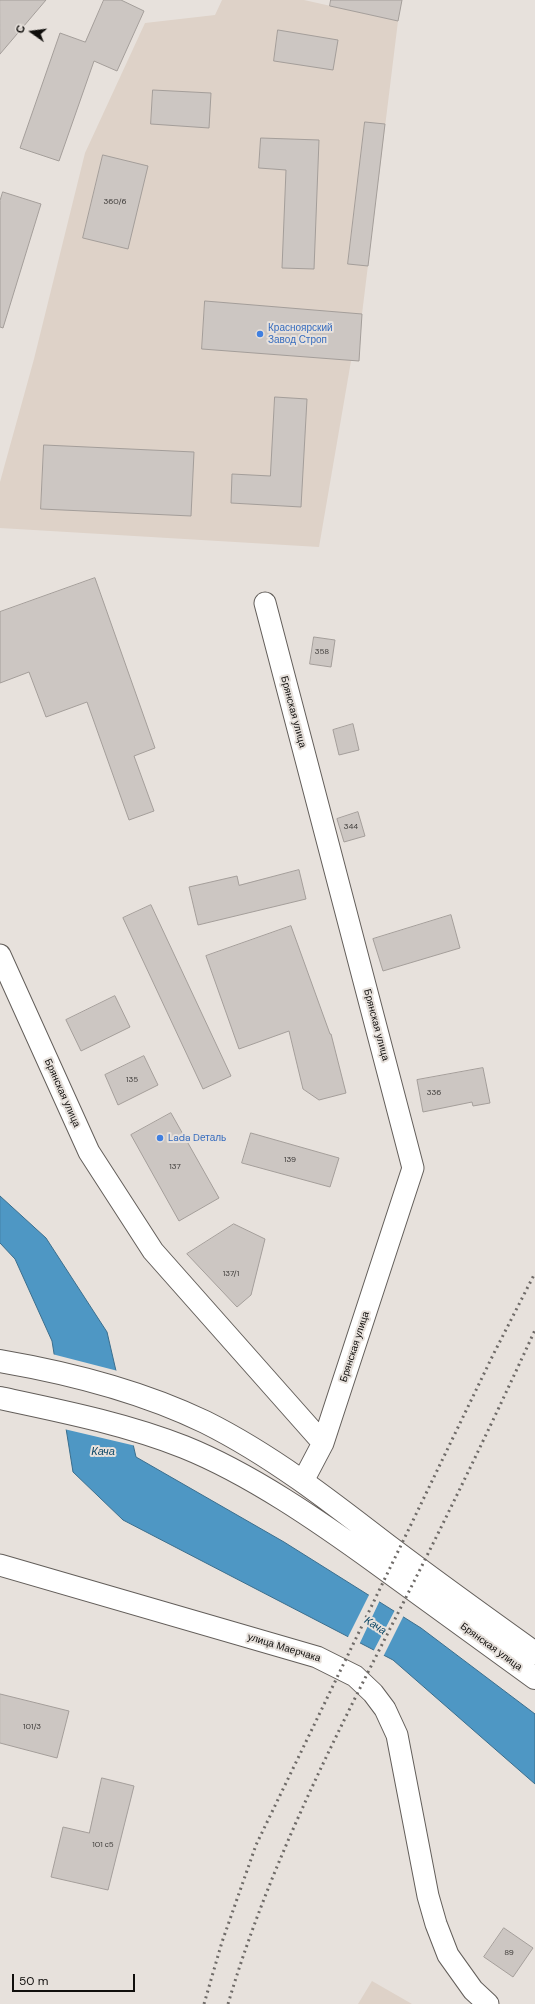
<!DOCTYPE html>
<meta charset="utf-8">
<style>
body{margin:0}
#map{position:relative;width:535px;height:2004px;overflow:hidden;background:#e7e1dc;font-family:"DM Sans",sans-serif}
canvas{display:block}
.north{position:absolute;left:12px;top:12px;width:40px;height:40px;-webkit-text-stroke:3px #e7e1dc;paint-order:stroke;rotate:284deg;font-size:11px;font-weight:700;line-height:16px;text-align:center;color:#100e0c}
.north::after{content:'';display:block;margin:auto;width:14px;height:18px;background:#100e0c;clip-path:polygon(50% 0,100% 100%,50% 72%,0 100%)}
.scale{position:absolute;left:12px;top:1974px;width:123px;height:18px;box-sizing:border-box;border:2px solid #100e0c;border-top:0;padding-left:5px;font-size:12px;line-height:14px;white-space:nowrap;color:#100e0c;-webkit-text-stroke:3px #e7e1dc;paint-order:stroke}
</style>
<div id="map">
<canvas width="535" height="2004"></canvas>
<div class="north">С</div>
<div class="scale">50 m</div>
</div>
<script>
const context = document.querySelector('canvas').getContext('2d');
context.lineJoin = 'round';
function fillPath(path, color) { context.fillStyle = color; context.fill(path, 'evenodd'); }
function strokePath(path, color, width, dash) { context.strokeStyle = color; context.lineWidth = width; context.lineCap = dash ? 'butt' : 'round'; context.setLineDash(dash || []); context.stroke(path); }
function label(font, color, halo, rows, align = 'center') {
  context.font = font + ' "DM Sans",sans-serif'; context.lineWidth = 4; context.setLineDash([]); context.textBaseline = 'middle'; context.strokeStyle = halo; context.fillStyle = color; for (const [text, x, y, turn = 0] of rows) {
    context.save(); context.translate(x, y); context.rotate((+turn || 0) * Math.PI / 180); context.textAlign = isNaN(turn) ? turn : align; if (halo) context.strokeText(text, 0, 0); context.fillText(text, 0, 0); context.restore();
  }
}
fillPath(new Path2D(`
 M 222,0 L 304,0 L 398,21 L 362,314 L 359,361 L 351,361 L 319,547 L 0,528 L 0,482 L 34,359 L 85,153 L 145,23 L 215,15 Z
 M 372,1981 L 412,2004 L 358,2004 Z`), '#ded2c8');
const water = new Path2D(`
 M 0,1196 L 46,1238 L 107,1332 L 136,1457 L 284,1542 L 421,1628 L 535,1714 L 535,1784 L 393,1660 L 123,1520 L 73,1472 L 52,1341 L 15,1259 L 0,1243 Z`);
fillPath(water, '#4e97c4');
strokePath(water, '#3b6e8d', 1);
fillPath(new Path2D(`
 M 52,1354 L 118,1371 L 136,1446 L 64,1429 Z
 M 370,1593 L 380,1600 L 359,1645 L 347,1639 Z
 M 395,1610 L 404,1615 L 383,1657 L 373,1652 Z`), '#e7e1dc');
const building = new Path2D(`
 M 0,0 L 46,0 L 0,54 Z
 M 104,0 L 121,0 L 144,11 L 117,71 L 94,61 L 59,161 L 20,148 L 60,33 L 85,42 Z
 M 331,0 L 402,0 L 398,21 L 330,6 Z
 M 278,30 L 338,40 L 333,70 L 274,61 Z
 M 153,90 L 211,93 L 209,128 L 151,124 Z
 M 365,122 L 385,124 L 368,266 L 348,264 Z
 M 261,138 L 319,140 L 314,269 L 282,268 L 286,170 L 259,168 Z
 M 103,155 L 148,166 L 128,249 L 83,238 Z
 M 3,192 L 41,204 L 3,328 L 0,327 L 0,201 Z
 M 205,301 L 362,314 L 359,361 L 202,349 Z
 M 275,397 L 307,399 L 301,507 L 231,503 L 232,474 L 270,476 Z
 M 44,445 L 194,452 L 191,516 L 41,509 Z
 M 95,578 L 155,748 L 134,756 L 154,811 L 129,820 L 87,702 L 46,717 L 29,672 L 0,683 L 0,612 Z
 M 314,637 L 335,640 L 331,667 L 310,664 Z
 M 353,724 L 359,750 L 339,755 L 333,730 Z
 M 358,812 L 365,836 L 344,842 L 337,819 Z
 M 299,870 L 306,899 L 198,925 L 189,887 L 237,876 L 239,885 Z
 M 151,905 L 231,1076 L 203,1089 L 123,918 Z
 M 451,915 L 460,948 L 383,971 L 373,939 Z
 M 291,926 L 330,1034 L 331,1034 L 346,1093 L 319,1100 L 303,1089 L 289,1031 L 239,1049 L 206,956 Z
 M 115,996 L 130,1027 L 81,1051 L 66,1020 Z
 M 144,1056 L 158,1085 L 118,1105 L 105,1075 Z
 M 483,1068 L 490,1103 L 473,1106 L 472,1102 L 423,1112 L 417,1080 Z
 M 171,1113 L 219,1198 L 179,1221 L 131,1135 Z
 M 251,1133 L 339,1158 L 330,1187 L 242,1163 Z
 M 234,1224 L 265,1239 L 251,1295 L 237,1307 L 187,1254 Z
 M 0,1694 L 69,1711 L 57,1758 L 0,1743 Z
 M 102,1778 L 134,1786 L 108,1890 L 51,1877 L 63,1827 L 89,1833 Z
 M 504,1928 L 533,1948 L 513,1977 L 484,1957 Z`);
fillPath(building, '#ccc6c2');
strokePath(building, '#a49e9a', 1);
const minor = new Path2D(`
 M 265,603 L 413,1168 L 323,1443 L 303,1481
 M 0,955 L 89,1152 L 153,1251 L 323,1443
 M 0,1565 L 317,1657 L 355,1676 L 373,1693 L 385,1709 L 397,1735 L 428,1896 L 436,1924 L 448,1955 L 473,1990 L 488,2004`);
const highway = new Path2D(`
 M 0,1361 C 70,1373 141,1391 205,1422 C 271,1455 329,1500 387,1545 C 436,1582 486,1618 535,1653
 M 0,1398 C 61,1411 126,1424 184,1447 C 251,1474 320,1522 378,1564 C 431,1602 483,1640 535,1678`);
strokePath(minor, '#635e5a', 23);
strokePath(highway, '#635e5a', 24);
strokePath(minor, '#fff', 21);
strokePath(highway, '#fff', 22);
strokePath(new Path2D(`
 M 204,2004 L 222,1942 L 256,1845 L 493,1355 L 535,1273
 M 228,2004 C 268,1868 333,1741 397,1615 C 445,1521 491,1426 535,1330`), '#6f6b68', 3, [2, 4]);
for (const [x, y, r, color] of [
 [260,334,4,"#3f7fe0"],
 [160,1138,4,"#3f7fe0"]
]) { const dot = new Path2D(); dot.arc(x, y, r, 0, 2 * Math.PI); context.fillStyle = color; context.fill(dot); strokePath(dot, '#e7e1dc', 1.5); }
label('8px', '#3f3c3a', null, [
 ["360/6",115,202],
 ["358",322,652],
 ["344",351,827],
 ["135",132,1080],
 ["336",434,1093],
 ["139",290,1160],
 ["137",175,1167],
 ["137/1",231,1274],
 ["101/3",32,1727],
 ["101 с5",103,1845],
 ["89",509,1953]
]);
label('10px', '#366cbe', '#e7e1dc', [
 ["Красноярский",268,328],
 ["Завод Строп",268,340],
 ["Lada Dеталь",168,1138]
], 'left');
label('10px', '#100e0c', '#e7e1dc', [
 ["Брянская улица",293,712,75],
 ["Брянская улица",376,1025,75],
 ["Брянская улица",62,1093,66],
 ["Брянская улица",355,1347,-72],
 ["Брянская улица",491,1647,36],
 ["улица Маерчака",284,1648,17]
]);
label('italic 11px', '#0f4968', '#e7e1dc', [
 ["Кача",103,1452],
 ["Кача",375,1626,33]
]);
</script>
